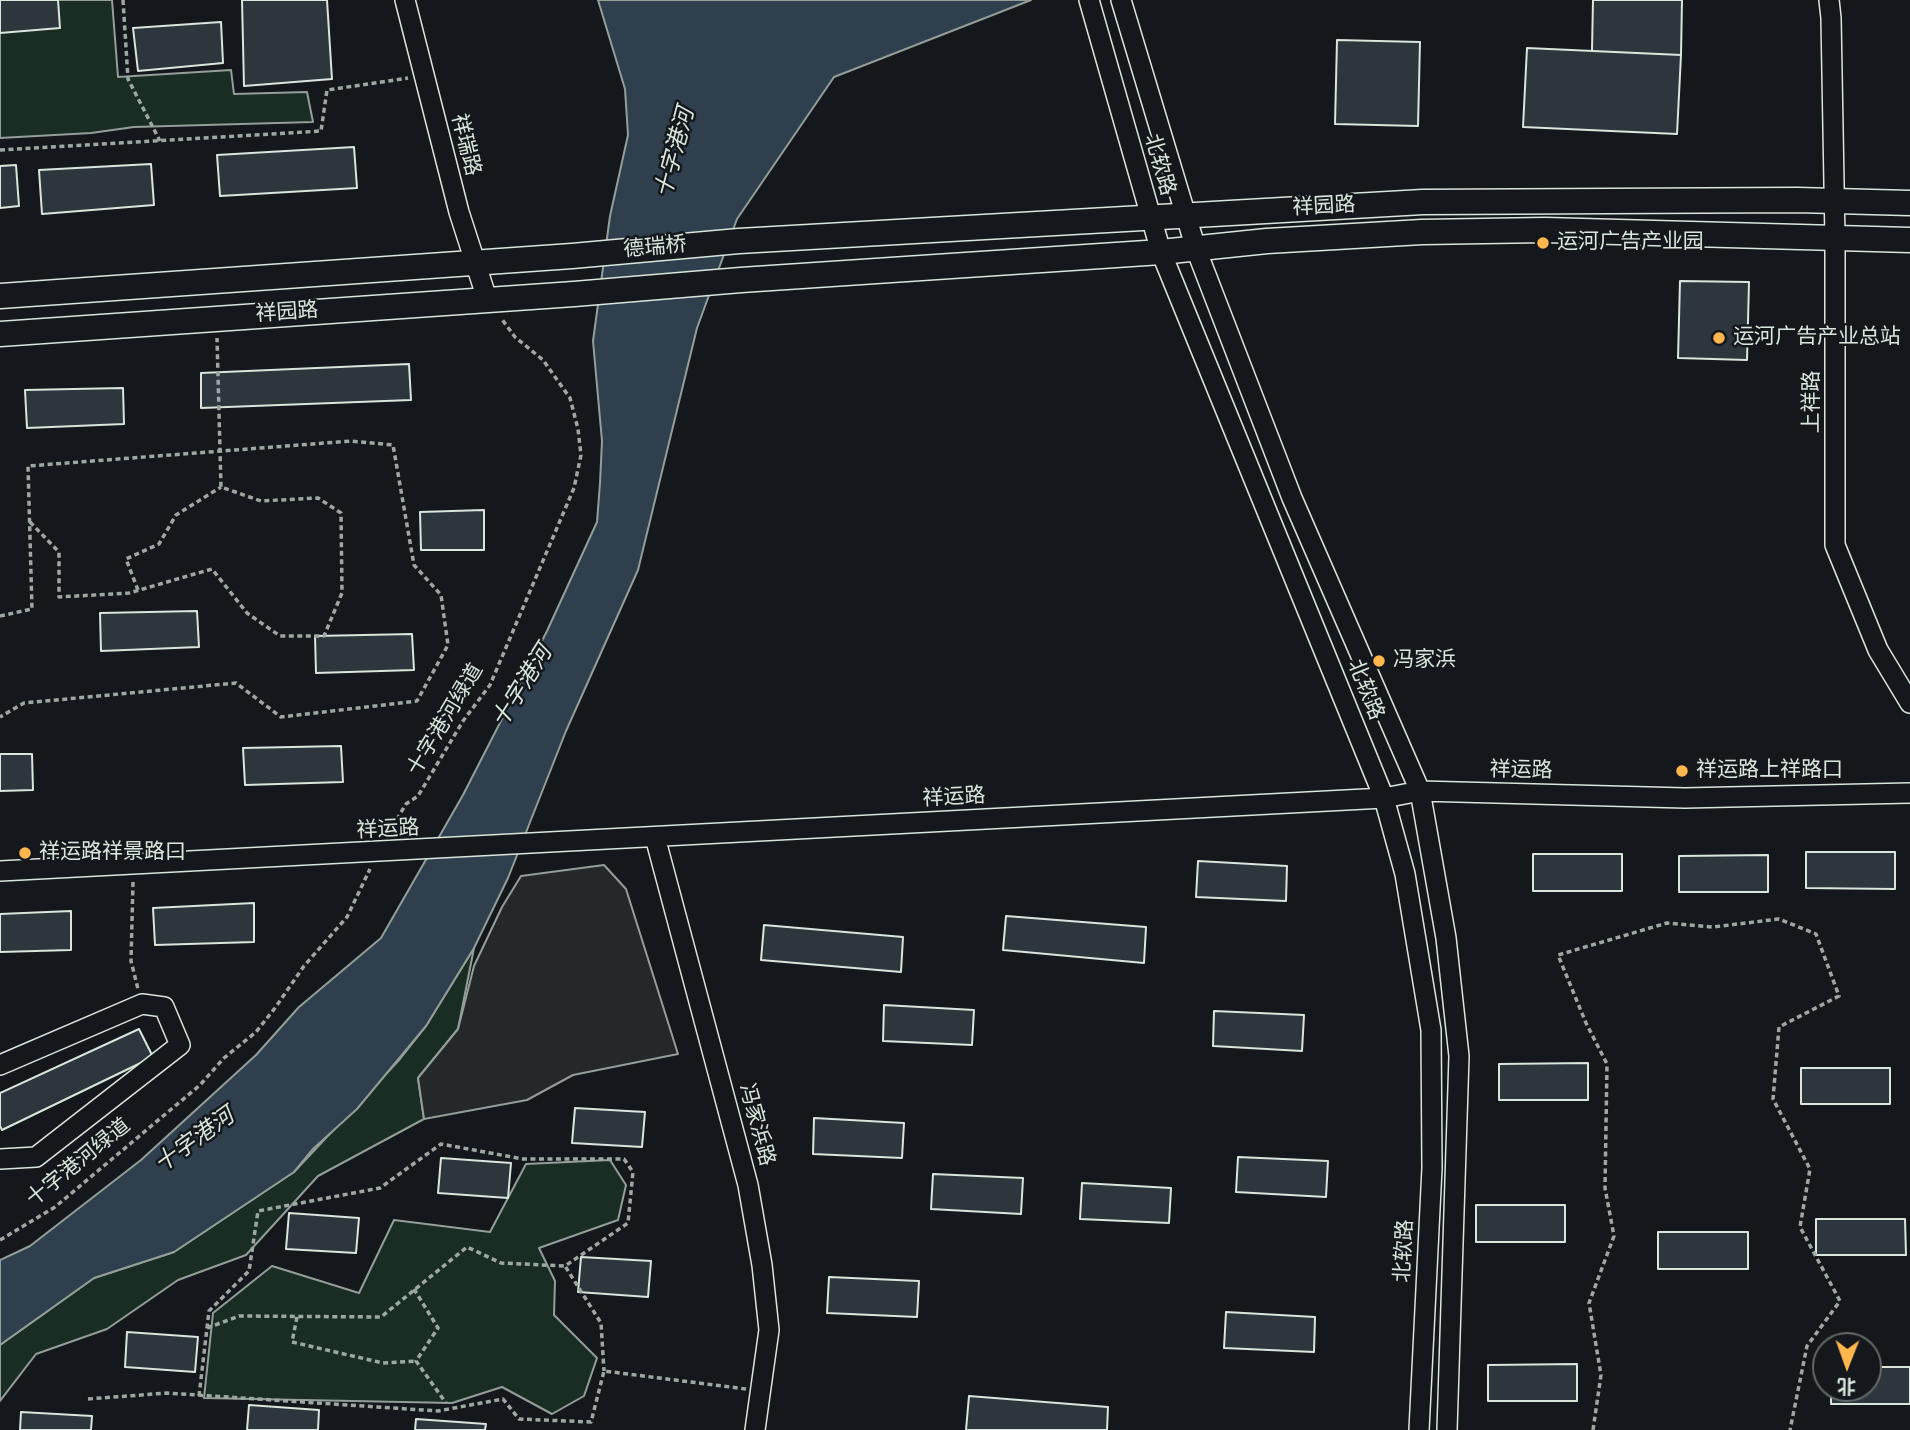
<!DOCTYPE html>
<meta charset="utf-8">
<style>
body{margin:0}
#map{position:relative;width:1910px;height:1430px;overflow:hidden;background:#14181c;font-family:Poppins,"Noto Sans SC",sans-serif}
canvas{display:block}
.north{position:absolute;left:1812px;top:1332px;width:70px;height:70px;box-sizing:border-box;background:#14181c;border:2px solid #626a69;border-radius:50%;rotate:181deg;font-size:19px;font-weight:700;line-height:28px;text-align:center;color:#d8e6dc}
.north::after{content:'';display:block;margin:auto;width:24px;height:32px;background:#ffb74d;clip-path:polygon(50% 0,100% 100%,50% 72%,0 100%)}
</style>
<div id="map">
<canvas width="1910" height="1430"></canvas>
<div class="north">北</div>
</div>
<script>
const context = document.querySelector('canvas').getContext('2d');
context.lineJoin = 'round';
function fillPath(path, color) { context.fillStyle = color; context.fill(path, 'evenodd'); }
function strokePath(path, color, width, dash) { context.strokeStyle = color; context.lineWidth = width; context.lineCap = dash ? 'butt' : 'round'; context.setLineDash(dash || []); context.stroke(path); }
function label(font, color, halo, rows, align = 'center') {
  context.font = font + ' Poppins,"Noto Sans SC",sans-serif'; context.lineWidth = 5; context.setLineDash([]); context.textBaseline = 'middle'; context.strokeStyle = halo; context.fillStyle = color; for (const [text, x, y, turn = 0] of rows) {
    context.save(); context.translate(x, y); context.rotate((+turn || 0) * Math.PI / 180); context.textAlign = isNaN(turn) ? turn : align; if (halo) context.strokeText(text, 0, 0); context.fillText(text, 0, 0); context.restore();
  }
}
const green = new Path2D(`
 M 0,0 L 112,0 L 118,77 L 231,70 L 234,94 L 307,92 L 313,122 L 134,127 L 91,133 L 0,138 Z
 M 474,948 L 458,1029 L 418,1078 L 424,1119 L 318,1176 L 246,1255 L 178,1280 L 107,1329 L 36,1354 L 0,1401 L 0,1345 L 94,1278 L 174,1252 L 294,1172 L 400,1059 L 426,1026 Z
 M 610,1160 L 626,1185 L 618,1220 L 539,1248 L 555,1281 L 554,1315 L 597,1358 L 584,1396 L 552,1414 L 502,1387 L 452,1403 L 204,1398 L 213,1313 L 272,1266 L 359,1293 L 394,1220 L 490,1232 L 526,1164 Z`);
fillPath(green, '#1a2d24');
strokePath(green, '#939e99', 2);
const parking = new Path2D(`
 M 604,865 L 626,889 L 678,1054 L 573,1075 L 527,1100 L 424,1119 L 418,1078 L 458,1029 L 474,966 L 502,907 L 521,876 Z`);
fillPath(parking, '#24282b');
strokePath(parking, '#939e99', 2);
const water = new Path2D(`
 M 598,0 L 1031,0 L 834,77 L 737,219 L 697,328 L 638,570 L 566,731 L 508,878 L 474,948 L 426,1026 L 357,1109 L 313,1149 L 294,1172 L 174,1252 L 94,1278 L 0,1345 L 0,1260 L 30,1246 L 141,1160 L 256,1055 L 299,1007 L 381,938 L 463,795 L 547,631 L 597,522 L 600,483 L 602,441 L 593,341 L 610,216 L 628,135 L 625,89 Z`);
fillPath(water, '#2f3f4d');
strokePath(water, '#939e99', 2);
const building = new Path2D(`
 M 0,0 L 58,0 L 60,28 L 0,33 Z
 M 242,0 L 327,0 L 332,79 L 244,86 Z
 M 1593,0 L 1682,0 L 1681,55 L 1592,51 Z
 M 221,22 L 223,63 L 138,71 L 133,28 Z
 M 1337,40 L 1420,42 L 1418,126 L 1335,124 Z
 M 1527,48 L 1681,55 L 1677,134 L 1523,127 Z
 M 354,147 L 357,188 L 220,196 L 217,155 Z
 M 151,164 L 154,205 L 42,214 L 39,170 Z
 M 16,165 L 19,206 L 0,208 L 0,166 Z
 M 1680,281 L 1749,282 L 1747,360 L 1678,358 Z
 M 409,364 L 411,400 L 201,408 L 201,373 Z
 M 123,388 L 124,424 L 27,428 L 25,390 Z
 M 484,510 L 484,550 L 421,550 L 420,512 Z
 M 197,611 L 199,647 L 101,651 L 100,613 Z
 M 412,634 L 414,670 L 316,673 L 315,636 Z
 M 341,746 L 343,782 L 245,785 L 243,748 Z
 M 0,754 L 32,754 L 33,790 L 0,791 Z
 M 1806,852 L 1895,852 L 1895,889 L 1806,888 Z
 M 1533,854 L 1622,854 L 1622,891 L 1533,891 Z
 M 1768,855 L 1768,892 L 1679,892 L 1679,856 Z
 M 1198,861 L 1287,866 L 1286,901 L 1196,897 Z
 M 254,903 L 254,942 L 155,945 L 153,908 Z
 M 71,911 L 71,950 L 0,952 L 0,914 Z
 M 1006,916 L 1146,927 L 1144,963 L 1003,950 Z
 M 764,925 L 903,937 L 901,972 L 761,960 Z
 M 884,1005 L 974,1010 L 972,1045 L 883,1041 Z
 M 1214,1011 L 1304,1015 L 1302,1051 L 1213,1046 Z
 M 139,1029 L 153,1057 L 2,1130 L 0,1126 L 0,1093 Z
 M 1588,1063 L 1588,1100 L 1499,1100 L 1499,1064 Z
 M 1801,1068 L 1890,1068 L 1890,1104 L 1801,1104 Z
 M 575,1108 L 645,1112 L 642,1147 L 572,1143 Z
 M 814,1118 L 904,1123 L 902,1158 L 813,1154 Z
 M 1238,1157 L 1328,1161 L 1326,1197 L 1236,1192 Z
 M 441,1158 L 511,1163 L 508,1198 L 438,1193 Z
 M 933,1174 L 1023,1178 L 1021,1214 L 931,1209 Z
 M 1082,1183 L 1171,1188 L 1169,1223 L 1080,1219 Z
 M 1476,1205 L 1565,1205 L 1565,1242 L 1476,1242 Z
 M 289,1213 L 359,1218 L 356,1253 L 286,1249 Z
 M 1816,1219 L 1905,1219 L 1906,1255 L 1816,1255 Z
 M 1658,1232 L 1748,1232 L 1748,1269 L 1658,1269 Z
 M 581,1257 L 651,1261 L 648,1297 L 578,1292 Z
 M 829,1277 L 919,1281 L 917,1317 L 827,1313 Z
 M 1226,1312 L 1315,1317 L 1314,1352 L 1224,1348 Z
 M 127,1332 L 198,1337 L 195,1372 L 125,1367 Z
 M 1577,1364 L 1577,1401 L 1488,1401 L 1488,1365 Z
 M 1868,1367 L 1910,1367 L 1910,1404 L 1831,1404 L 1831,1388 L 1868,1388 Z
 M 969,1396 L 1108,1407 L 1107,1430 L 966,1430 Z
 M 249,1405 L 319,1410 L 318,1430 L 247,1430 Z
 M 21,1412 L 92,1416 L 91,1430 L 20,1430 Z
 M 416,1419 L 486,1424 L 485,1430 L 415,1430 Z`);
fillPath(building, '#2c363c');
strokePath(building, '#d8e6dc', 2);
const minor = new Path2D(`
 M 405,0 L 459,212 L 487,299
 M 1089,0 L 1161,252 L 1384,798 L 1405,874 L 1431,1030 L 1432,1168 L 1419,1430
 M 1121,0 L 1196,249 L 1292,498 L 1420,791 L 1446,938 L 1459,1056 L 1447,1430
 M 1829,0 L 1831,18 L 1835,239 L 1835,545 L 1878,650 L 1910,703
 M 655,837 L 748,1185 L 762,1265 L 769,1330 L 755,1430
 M 0,871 C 462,850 923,822 1384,798 L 1420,791 L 1685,798 L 1910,793
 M 0,1065 L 142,1004 L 164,1007 L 180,1045 L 36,1157 L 0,1159`);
const major = new Path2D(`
 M 0,296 L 572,256 L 739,241 L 1423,202 L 1797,200 L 1910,203
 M 0,334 L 574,294 L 741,280 L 1161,252 L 1267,241 L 1422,232 L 1545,230 L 1910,240`);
strokePath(minor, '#d8e6dc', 22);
strokePath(major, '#d8e6dc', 27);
strokePath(new Path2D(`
 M 123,0 L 128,79 L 160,141
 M 0,150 L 321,131 L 327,90 L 408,78
 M 30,522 L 59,552 L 59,597 L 129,593 L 212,569 L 247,613 L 280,636 L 324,636 L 342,593 L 341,513 L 318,498 L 261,501 L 221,487 L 217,338
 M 138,590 L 126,559 L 159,544 L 176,515 L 221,487
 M 0,616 L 32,609 L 28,466 L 351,441 L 393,445 L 414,565 L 441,595 L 448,645 L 417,701 L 281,717 L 236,683 L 24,703 L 0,717
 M 388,834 L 406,804 L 418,796 L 463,721 L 490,685 L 574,488 L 581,455 L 578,429 L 570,398 L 543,360 L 515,337 L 501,318
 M 133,882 L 131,961 L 138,989
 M 0,1240 L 55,1207 L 200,1085 L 224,1058 L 256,1032 L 275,1008 L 304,966 L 347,917 L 370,869
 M 414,1289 L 438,1328 L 416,1361 L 446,1403
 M 297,1317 L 292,1342 L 383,1363 L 416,1361
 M 207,1328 L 239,1316 L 381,1317 L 467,1247 L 501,1263 L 565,1266
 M 199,1396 L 209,1311 L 249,1271 L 258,1211 L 380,1188 L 441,1144 L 523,1159 L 624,1159 L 633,1172 L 628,1223 L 565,1266 L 601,1323 L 604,1371
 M 88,1399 L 167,1393 L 438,1411 L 503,1399 L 519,1419 L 591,1422 L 604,1371 L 746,1389
 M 1593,1430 L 1601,1375 L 1589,1303 L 1614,1236 L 1605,1188 L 1607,1064 L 1586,1023 L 1558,955 L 1667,923 L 1713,927 L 1779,919 L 1816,934 L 1839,996 L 1779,1027 L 1773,1099 L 1810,1169 L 1800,1227 L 1840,1301 L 1807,1346 L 1790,1430`), '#9da8a2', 3.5, [5, 3.5]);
strokePath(minor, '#14181c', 19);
strokePath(major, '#14181c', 24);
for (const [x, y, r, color] of [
 [1543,243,7,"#ffb74d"],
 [1719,338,7,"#ffb74d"],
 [1379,661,7,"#ffb74d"],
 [1682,771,7,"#ffb74d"],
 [25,853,7,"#ffb74d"]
]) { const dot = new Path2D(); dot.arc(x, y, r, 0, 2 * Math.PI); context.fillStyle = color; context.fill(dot); strokePath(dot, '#14181c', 2.5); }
label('21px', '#d8e6dc', '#14181c', [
 ["祥瑞路",465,145,76],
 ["北软路",1159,165,74],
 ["祥园路",1324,207,-3],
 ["德瑞桥",655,248,-5],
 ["祥园路",287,313,-4],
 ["上祥路",1813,402,-90],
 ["北软路",1365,690,68],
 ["十字港河绿道",446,720,-59],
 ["祥运路",1521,771,1],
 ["祥运路",954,798,-3],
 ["祥运路",388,830,-3],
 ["冯家浜路",756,1125,75],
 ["十字港河绿道",79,1163,-39],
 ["北软路",1405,1251,-87]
]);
label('21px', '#d8e6dc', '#14181c', [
 ["运河广告产业园",1557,243],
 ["运河广告产业总站",1733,338],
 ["冯家浜",1393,661],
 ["祥运路上祥路口",1696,771],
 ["祥运路祥景路口",39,853]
], 'left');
label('italic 23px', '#d8e6dc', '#14181c', [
 ["十字港河",676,153,-75],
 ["十字港河",523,687,-58],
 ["十字港河",195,1141,-36]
]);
</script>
